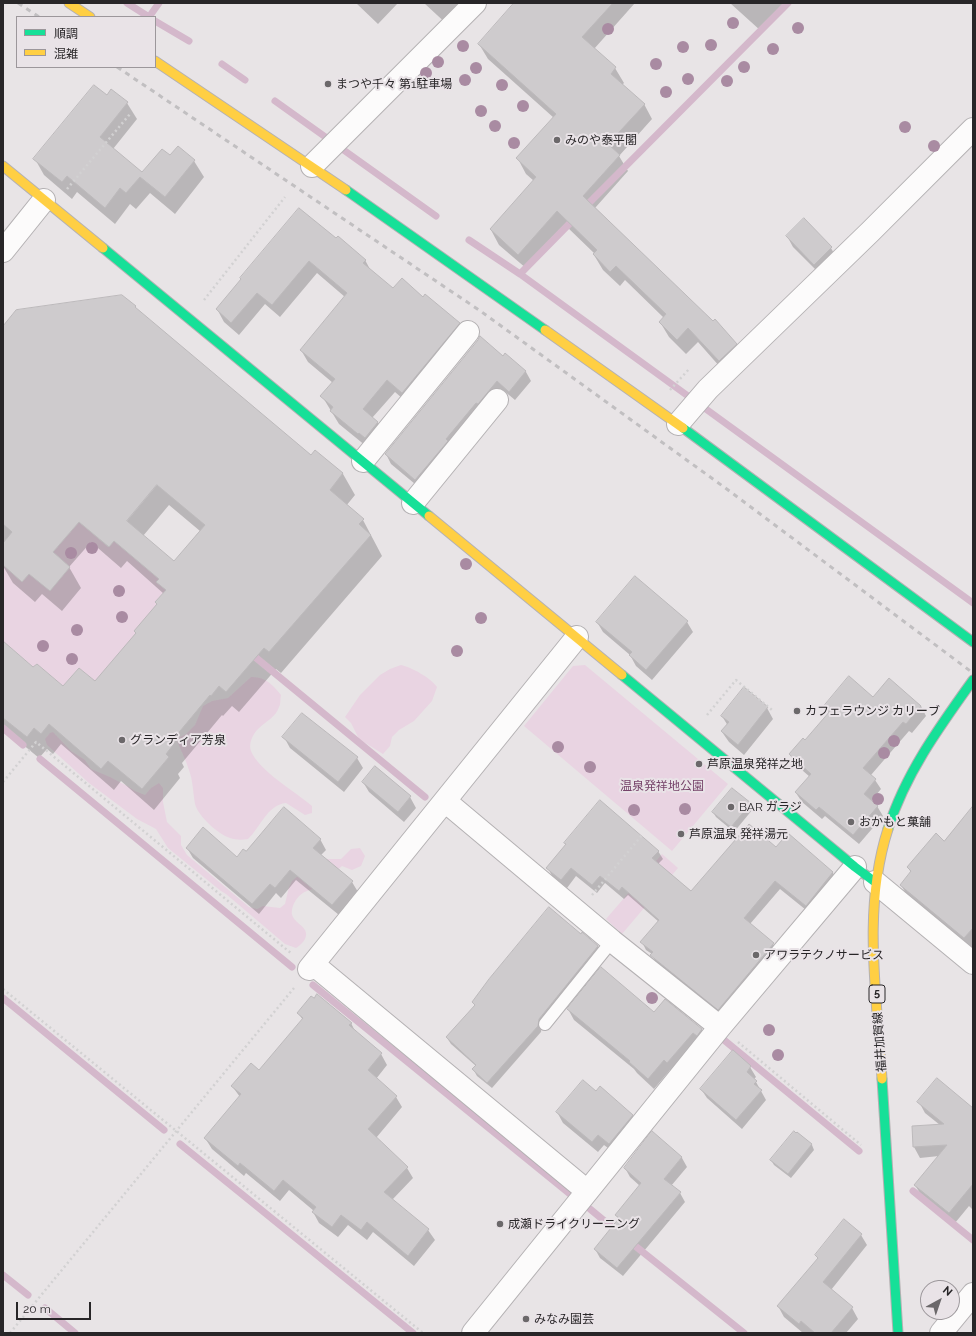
<!DOCTYPE html>
<meta charset="utf-8">
<style>
body{margin:0}
#map{position:relative;width:976px;height:1336px;overflow:hidden;background:#e8e4e6;font-family:Raleway,"Noto Sans JP",sans-serif}
canvas{display:block}
.frame{position:absolute;inset:0;border:4px solid #282628;pointer-events:none}
.legend{position:absolute;left:16px;top:16px;width:140px;height:52px;box-sizing:border-box;background:#e9e3e7;border:1px solid #9c979b;margin:0;padding:5px 7px;list-style:none;font-size:12px;color:#282628}
.legend li{display:flex;align-items:center;gap:8px;height:20px}
.legend b{width:20px;border:1px solid #9c979b}
.north{position:absolute;left:920px;top:1280px;width:40px;height:40px;box-sizing:border-box;background:#e9e3e7;border:1px solid #9c979b;border-radius:50%;rotate:40deg;font-size:11px;font-weight:700;line-height:16px;text-align:center;color:#282628}
.north::after{content:'';display:block;margin:auto;width:14px;height:18px;background:#6b686a;clip-path:polygon(50% 0,100% 100%,50% 72%,0 100%)}
.scale{position:absolute;left:16px;top:1302px;width:75px;height:18px;box-sizing:border-box;border:2px solid #282628;border-top:0;padding-left:5px;font-size:12px;line-height:14px;white-space:nowrap;color:#282628;-webkit-text-stroke:3px #e9e3e7;paint-order:stroke}
</style>
<div id="map">
<canvas width="976" height="1336"></canvas>
<div class="frame"></div>
<ul class="legend">
<li><b style="height:5px;background:#16e098"></b>順調</li>
<li><b style="height:5px;background:#ffcf43"></b>混雑</li>
</ul>
<div class="north">N</div>
<div class="scale">20 m</div>
</div>
<script>
const context = document.querySelector('canvas').getContext('2d');
context.lineJoin = 'round';
function fillPath(path, color) { context.fillStyle = color; context.fill(path, 'evenodd'); }
function strokePath(path, color, width, dash) { context.strokeStyle = color; context.lineWidth = width; context.lineCap = dash ? 'butt' : 'round'; context.setLineDash(dash || []); context.stroke(path); }
function label(font, color, halo, rows, align = 'center') {
  context.font = font + ' Raleway,"Noto Sans JP",sans-serif'; context.lineWidth = 4; context.setLineDash([]); context.textBaseline = 'middle'; context.strokeStyle = halo; context.fillStyle = color; for (const [text, x, y, turn = 0] of rows) {
    context.save(); context.translate(x, y); context.rotate((+turn || 0) * Math.PI / 180); context.textAlign = isNaN(turn) ? turn : align; if (halo) context.strokeText(text, 0, 0); context.fillText(text, 0, 0); context.restore();
  }
}
fillPath(new Path2D(`
 M 79,522 L 108,547 L 114,541 L 159,579 L 156,582 L 166,590 L 155,602 L 167,612 L 134,631 L 144,640 L 102,688 L 79,668 L 63,686 L 37,664 L 33,667 L 11,648 L 3,653 L 3,565 L 22,582 L 29,574 L 50,590 L 70,567 L 53,552 Z
 M 401,665 C 411,667 431,678 437,687 L 432,701 L 414,721 L 399,730 L 392,737 L 390,746 L 383,754 L 359,739 L 351,723 L 345,717 L 360,695 L 380,675 L 390,669 Z
 M 585,665 L 728,784 L 672,851 L 524,726 L 573,666 Z
 M 251,677 C 265,676 273,685 281,695 C 280,699 281,704 279,707 C 276,717 265,722 258,729 C 253,734 248,744 251,751 C 259,771 296,792 312,806 L 312,813 L 305,815 L 286,803 C 267,805 260,828 248,839 C 242,840 236,840 230,838 C 218,834 198,816 195,804 C 193,792 193,781 189,770 C 186,760 181,751 177,741 L 178,738 L 186,734 L 195,725 L 203,706 L 212,701 L 228,698 Z
 M 53,732 L 71,751 L 85,760 L 91,769 L 110,777 L 129,787 L 135,791 L 145,795 L 151,788 L 159,783 L 163,788 L 163,802 L 167,822 L 181,836 L 181,845 L 187,855 L 249,907 L 257,909 L 263,906 L 280,908 L 285,904 L 289,887 L 292,881 L 314,862 L 322,859 L 341,859 L 351,849 L 360,848 L 365,856 L 361,866 L 352,870 L 342,866 C 334,872 327,881 319,887 C 316,889 311,889 307,891 C 300,893 293,902 292,910 C 290,920 302,924 305,930 C 309,938 301,945 296,948 L 285,944 L 226,894 L 221,891 L 168,848 L 156,829 L 137,819 L 89,783 L 47,745 L 45,739 L 50,733 Z
 M 662,854 L 678,868 L 622,934 L 606,919 Z`), '#e9d4e2');
fillPath(new Path2D(`
 M 356,3 L 398,3 L 378,24 Z
 M 424,3 L 472,3 L 450,27 Z
 M 516,3 L 635,3 L 594,49 L 615,68 L 624,83 L 622,85 L 644,104 L 652,119 L 619,156 L 628,171 L 595,208 L 736,344 L 745,359 L 728,376 L 698,342 L 686,354 L 669,337 L 660,322 L 664,318 L 625,280 L 620,286 L 603,270 L 594,255 L 595,254 L 566,226 L 527,269 L 499,245 L 491,230 L 534,181 L 526,174 L 518,159 L 554,118 L 488,59 L 479,44 Z
 M 730,3 L 786,3 L 761,31 Z
 M 107,96 L 127,103 L 137,119 L 113,149 L 142,174 L 170,156 L 178,147 L 194,161 L 204,177 L 175,214 L 150,193 L 136,209 L 130,204 L 115,224 L 77,192 L 72,199 L 44,175 L 35,159 Z
 M 804,220 L 831,248 L 837,259 L 821,275 L 793,247 L 787,236 Z
 M 336,240 L 365,260 L 371,271 L 393,289 L 423,298 L 459,324 L 466,336 L 410,405 L 395,392 L 372,418 L 378,423 L 385,435 L 366,446 L 339,424 L 322,396 L 333,383 L 308,362 L 301,350 L 345,297 L 317,273 L 280,317 L 265,304 L 239,335 L 224,322 L 217,309 Z
 M 122,296 L 135,307 L 137,310 L 311,456 L 315,451 L 343,474 L 355,495 L 346,506 L 363,520 L 382,556 L 281,673 L 276,669 L 239,712 L 232,706 L 223,716 L 222,715 L 182,763 L 184,767 L 178,774 L 180,778 L 154,810 L 121,781 L 114,790 L 61,744 L 53,754 L 47,749 L 39,758 L 3,728 L 3,655 L 34,669 L 63,687 L 95,683 L 137,634 L 158,605 L 164,594 L 127,561 L 121,568 L 91,542 L 69,567 L 81,588 L 62,611 L 42,594 L 35,602 L 13,583 L 3,566 L 3,327 ZM 169,505 L 200,531 L 174,562 L 143,536 Z
 M 506,355 L 526,372 L 531,381 L 515,400 L 503,390 L 421,489 L 391,464 L 386,454 Z
 M 597,622 L 687,622 L 693,632 L 652,680 L 636,666 L 630,655 L 603,632 Z
 M 873,698 L 921,706 L 926,716 L 912,733 L 909,731 L 871,775 L 875,780 L 881,789 L 871,801 L 877,806 L 883,816 L 859,844 L 825,816 L 822,819 L 802,802 L 796,793 L 810,777 L 795,764 L 790,755 L 805,741 L 829,713 L 825,706 Z
 M 767,708 L 773,719 L 744,755 L 729,742 L 722,732 L 728,726 L 722,716 Z
 M 284,737 L 357,758 L 363,768 L 344,792 L 290,748 Z
 M 363,782 L 410,797 L 416,808 L 404,822 L 369,792 Z
 M 750,804 L 753,809 L 734,832 L 716,817 L 713,812 Z
 M 973,808 L 973,960 L 918,914 L 901,885 L 911,873 L 908,867 L 945,842 Z
 M 788,835 L 833,873 L 837,881 L 811,914 L 780,889 L 750,924 L 773,944 L 778,952 L 723,1017 L 656,963 L 652,954 L 646,950 L 642,942 L 659,922 L 628,895 L 624,899 L 605,883 L 597,893 L 576,876 L 567,888 L 552,876 L 548,868 L 658,851 L 663,859 L 658,864 L 692,892 L 776,849 Z
 M 320,839 L 326,850 L 321,855 L 352,882 L 358,892 L 339,915 L 296,880 L 281,898 L 276,893 L 259,914 L 193,858 L 187,848 L 237,858 L 247,853 Z
 M 582,934 L 598,947 L 601,953 L 542,1026 L 541,1032 L 492,1088 L 477,1076 L 473,1069 L 476,1066 L 451,1044 L 447,1038 L 475,1006 L 473,1002 Z
 M 665,1001 L 702,1030 L 708,1040 L 673,1073 L 670,1070 L 654,1089 L 637,1073 L 634,1069 L 574,1020 L 568,1009 L 654,1013 Z
 M 298,1013 L 351,1023 L 356,1033 L 381,1054 L 387,1065 L 376,1079 L 396,1097 L 402,1107 L 376,1138 L 407,1168 L 413,1178 L 392,1200 L 428,1230 L 435,1240 L 414,1266 L 373,1232 L 367,1240 L 348,1225 L 338,1237 L 319,1223 L 313,1212 L 314,1211 L 289,1190 L 280,1201 L 246,1173 L 244,1176 L 212,1149 L 205,1138 L 240,1097 L 232,1086 L 259,1071 L 303,1020 Z
 M 733,1052 L 750,1067 L 756,1077 L 754,1079 L 756,1082 L 766,1100 L 742,1129 L 707,1098 L 701,1089 Z
 M 596,1092 L 632,1115 L 638,1126 L 616,1154 L 604,1145 L 598,1152 L 563,1123 L 557,1112 Z
 M 919,1102 L 973,1109 L 973,1210 L 969,1206 L 955,1223 L 921,1195 L 915,1185 L 939,1156 L 920,1158 L 914,1147 L 913,1127 L 940,1125 L 925,1113 Z
 M 652,1133 L 682,1158 L 687,1167 L 671,1186 L 680,1193 L 685,1202 L 623,1276 L 600,1258 L 595,1249 L 619,1220 L 616,1215 L 640,1186 L 630,1177 L 625,1168 Z
 M 798,1133 L 812,1145 L 814,1150 L 791,1178 L 774,1165 L 771,1160 Z
 M 861,1235 L 867,1245 L 831,1290 L 852,1308 L 858,1319 L 846,1333 L 803,1333 L 784,1317 L 778,1306 L 818,1259 L 816,1255 Z`), '#0003');
strokePath(new Path2D(`
 M 127,3 L 149,17
 M 149,17 L 159,3
 M 155,21 L 189,41
 M 222,64 L 245,80
 M 275,101 L 436,216
 M 584,208 L 788,3
 M 469,240 L 520,274 L 973,603
 M 520,274 L 576,217
 M 249,652 L 425,797
 M 3,728 L 23,745
 M 40,759 L 292,967
 M 313,985 L 570,1194
 M 3,998 L 164,1130
 M 724,1040 L 859,1151
 M 180,1144 L 413,1333
 M 913,1191 L 973,1240
 M 590,1209 L 619,1233
 M 629,1241 L 744,1333
 M 3,1275 L 28,1295
 M 45,1308 L 75,1333`), '#d4b8cb', 7);
const building = new Path2D(`
 M 514,3 L 613,3 L 582,37 L 616,67 L 611,74 L 645,104 L 608,144 L 620,155 L 583,196 L 713,321 L 715,319 L 737,344 L 719,361 L 688,328 L 677,340 L 659,322 L 666,314 L 616,266 L 610,272 L 593,254 L 597,250 L 557,211 L 518,255 L 490,229 L 536,177 L 516,158 L 556,114 L 478,44 Z
 M 94,85 L 107,95 L 111,89 L 128,102 L 100,137 L 142,172 L 162,149 L 170,155 L 178,146 L 195,160 L 165,197 L 140,177 L 126,193 L 120,188 L 105,208 L 67,176 L 62,182 L 33,159 Z
 M 299,208 L 336,238 L 338,236 L 366,260 L 363,263 L 393,288 L 402,278 L 423,297 L 425,294 L 460,323 L 402,393 L 387,380 L 363,409 L 378,422 L 365,438 L 359,433 L 358,434 L 330,411 L 333,407 L 320,396 L 335,379 L 300,350 L 347,293 L 309,261 L 272,305 L 257,293 L 231,323 L 216,309 L 241,279 L 240,278 Z
 M 804,218 L 832,247 L 814,265 L 786,236 Z
 M 122,295 L 136,306 L 135,307 L 311,455 L 315,450 L 343,473 L 330,490 L 364,519 L 359,524 L 371,535 L 269,652 L 264,648 L 226,692 L 219,686 L 211,696 L 210,695 L 170,743 L 173,745 L 166,754 L 169,757 L 142,789 L 108,761 L 101,769 L 49,724 L 41,734 L 34,728 L 27,737 L 3,718 L 3,641 L 33,667 L 37,664 L 63,686 L 79,668 L 95,681 L 136,633 L 134,631 L 157,604 L 155,602 L 166,590 L 156,582 L 159,579 L 114,541 L 109,547 L 79,522 L 53,552 L 70,567 L 50,591 L 29,574 L 22,582 L 3,565 L 3,543 L 12,532 L 3,524 L 3,326 L 16,310 ZM 157,485 L 205,525 L 174,561 L 127,521 Z
 M 480,336 L 503,356 L 505,353 L 526,371 L 509,392 L 497,381 L 478,404 L 476,403 L 446,439 L 448,441 L 415,480 L 385,454 L 478,340 Z
 M 635,576 L 688,621 L 646,670 L 629,655 L 632,652 L 596,622 Z
 M 849,676 L 873,697 L 889,678 L 921,706 L 906,724 L 903,722 L 863,768 L 876,779 L 864,794 L 878,806 L 853,835 L 819,807 L 816,810 L 795,792 L 811,774 L 789,754 L 803,738 L 805,740 L 830,711 L 824,706 Z
 M 744,687 L 768,707 L 738,745 L 721,731 L 729,722 L 721,716 Z
 M 302,713 L 358,757 L 338,782 L 282,737 Z
 M 375,766 L 411,796 L 398,812 L 362,782 Z
 M 732,788 L 751,803 L 731,827 L 712,812 Z
 M 600,800 L 659,851 L 652,858 L 691,891 L 749,824 L 776,847 L 788,833 L 833,872 L 806,906 L 775,881 L 744,918 L 774,943 L 718,1010 L 650,955 L 653,952 L 640,942 L 659,920 L 622,887 L 619,891 L 600,876 L 592,885 L 571,868 L 561,880 L 546,868 L 566,844 L 564,843 Z
 M 973,806 L 973,928 L 964,938 L 900,885 L 911,871 L 907,867 L 936,833 L 944,841 Z
 M 284,807 L 321,839 L 313,848 L 353,881 L 332,905 L 290,870 L 275,888 L 270,884 L 252,904 L 186,848 L 203,827 L 237,857 L 243,849 L 246,851 Z
 M 549,907 L 581,934 L 582,932 L 598,946 L 539,1019 L 538,1026 L 487,1083 L 472,1069 L 476,1065 L 446,1037 L 475,1005 L 472,1002 L 489,979 Z
 M 601,967 L 654,1012 L 665,999 L 702,1029 L 697,1036 L 693,1033 L 667,1063 L 664,1060 L 648,1079 L 629,1062 L 630,1061 L 567,1009 Z
 M 317,994 L 352,1023 L 349,1025 L 382,1053 L 368,1070 L 397,1096 L 368,1129 L 408,1167 L 384,1192 L 429,1229 L 408,1256 L 367,1222 L 361,1230 L 341,1215 L 332,1227 L 312,1212 L 316,1207 L 283,1180 L 274,1191 L 240,1163 L 238,1166 L 204,1138 L 241,1094 L 231,1086 L 251,1063 L 259,1070 L 303,1018 L 297,1013 L 311,996 L 314,998 Z
 M 733,1050 L 751,1066 L 747,1072 L 757,1081 L 754,1084 L 762,1090 L 736,1120 L 700,1089 Z
 M 937,1078 L 973,1108 L 973,1184 L 949,1213 L 914,1185 L 947,1145 L 913,1147 L 912,1126 L 944,1124 L 917,1102 Z
 M 583,1080 L 596,1091 L 600,1086 L 633,1115 L 609,1144 L 598,1135 L 592,1142 L 556,1112 Z
 M 652,1131 L 682,1157 L 664,1179 L 681,1192 L 617,1268 L 594,1249 L 619,1218 L 615,1215 L 641,1183 L 624,1168 Z
 M 794,1131 L 796,1133 L 797,1132 L 812,1144 L 788,1174 L 770,1160 Z
 M 844,1219 L 862,1234 L 823,1282 L 853,1307 L 831,1333 L 815,1333 L 801,1321 L 799,1324 L 777,1306 L 818,1258 L 815,1255 Z`);
fillPath(building, '#cecbcd');
strokePath(building, '#bcb9bb', 1);
const lane = new Path2D(`
 M 545,1024 L 612,941`);
const street = new Path2D(`
 M 312,166 L 475,3
 M 3,251 L 44,200
 M 678,424 L 708,389 L 870,232 L 973,129
 M 363,461 L 468,332
 M 413,503 L 497,400
 M 445,801 L 612,941 L 720,1027
 M 875,882 L 973,963
 M 313,964 L 587,1191
 M 309,969 L 577,637
 M 473,1333 L 720,1027 L 855,867
 M 941,1333 L 973,1294`);
const fast = new Path2D(`
 M 346,190 L 545,330
 M 103,248 L 429,516
 M 683,428 L 973,642
 M 622,675 L 855,867 L 875,882
 M 888,829 C 905,774 940,726 973,680
 M 882,1079 L 898,1333`);
const slow = new Path2D(`
 M 69,3 L 90,17
 M 155,61 L 346,190
 M 3,166 L 103,248
 M 545,330 L 683,428
 M 429,516 L 622,675
 M 882,1079 C 877,996 862,910 888,829`);
strokePath(lane, '#b4b1b3', 14);
strokePath(street, '#b4b1b3', 24);
strokePath(fast, '#b4b1b3', 11);
strokePath(slow, '#b4b1b3', 11);
strokePath(new Path2D(`
 M 67,189 L 130,114
 M 204,300 L 285,197
 M 670,390 L 690,368
 M 707,715 L 736,680 L 772,710
 M 3,782 L 36,742 L 292,954
 M 592,895 L 643,834
 M 3,989 L 423,1333
 M 738,1042 L 861,1145
 M 10,1333 L 294,988`), '#d2d1d2', 2.5, [2, 3]);
strokePath(lane, '#fcfbfb', 12);
strokePath(street, '#fcfbfb', 22);
strokePath(fast, '#16e098', 9);
strokePath(slow, '#ffcf43', 9);
strokePath(new Path2D(`
 M 18,3 L 39,17
 M 117,67 L 479,310 L 724,487 L 973,673`), '#c1bfc1', 3, [5, 5]);
context.fillStyle = '#a98ba2';
for (const [x, y] of [
 [733,23],
 [798,28],
 [608,29],
 [711,45],
 [463,46],
 [683,47],
 [773,49],
 [438,62],
 [656,64],
 [744,67],
 [476,68],
 [426,73],
 [688,79],
 [465,80],
 [727,81],
 [502,85],
 [666,92],
 [523,106],
 [481,111],
 [495,126],
 [905,127],
 [514,143],
 [934,146],
 [92,548],
 [71,553],
 [466,564],
 [119,591],
 [122,617],
 [481,618],
 [77,630],
 [43,646],
 [457,651],
 [72,659],
 [894,741],
 [558,747],
 [884,753],
 [590,767],
 [878,799],
 [685,809],
 [634,810],
 [652,998],
 [769,1030],
 [778,1055]
]) { context.beginPath(); context.arc(x, y, 6, 0, 2 * Math.PI); context.fill(); }
for (const [x, y, r, color] of [
 [328,84,4,"#6b686a"],
 [557,140,4,"#6b686a"],
 [797,711,4,"#6b686a"],
 [122,740,4,"#6b686a"],
 [699,764,4,"#6b686a"],
 [731,807,4,"#6b686a"],
 [851,822,4,"#6b686a"],
 [681,834,4,"#6b686a"],
 [756,955,4,"#6b686a"],
 [500,1224,4,"#6b686a"],
 [526,1319,4,"#6b686a"]
]) { const dot = new Path2D(); dot.arc(x, y, r, 0, 2 * Math.PI); context.fillStyle = color; context.fill(dot); strokePath(dot, '#e9e3e7', 1.5); }
for (const [x, y, w] of [
 [877,994,16]
]) { const box = new Path2D(); box.roundRect(x - w / 2, y - 9, w, 18, 3); context.fillStyle = '#e9e3e7'; context.fill(box); strokePath(box, '#282628', 1); }
label('bold 11px', '#282628', null, [
 ["5",877,994]
]);
label('12px', '#282628', '#e9e3e7', [
 ["まつや千々 第1駐車場",336,84],
 ["みのや泰平閣",565,140],
 ["カフェラウンジ カリーブ",805,711],
 ["グランディア芳泉",130,740],
 ["芦原温泉発祥之地",707,764],
 ["BAR ガラジ",739,807],
 ["おかもと菓舗",859,822],
 ["芦原温泉 発祥湯元",689,834],
 ["アワラテクノサービス",764,955],
 ["成瀬ドライクリーニング",508,1224],
 ["みなみ園芸",534,1319]
], 'left');
label('12px', '#76436a', '#e9e3e7', [
 ["温泉発祥地公園",662,786]
]);
label('12px', '#282628', '#e9e3e7', [
 ["福井加賀線",880,1042,-94]
]);
</script>
